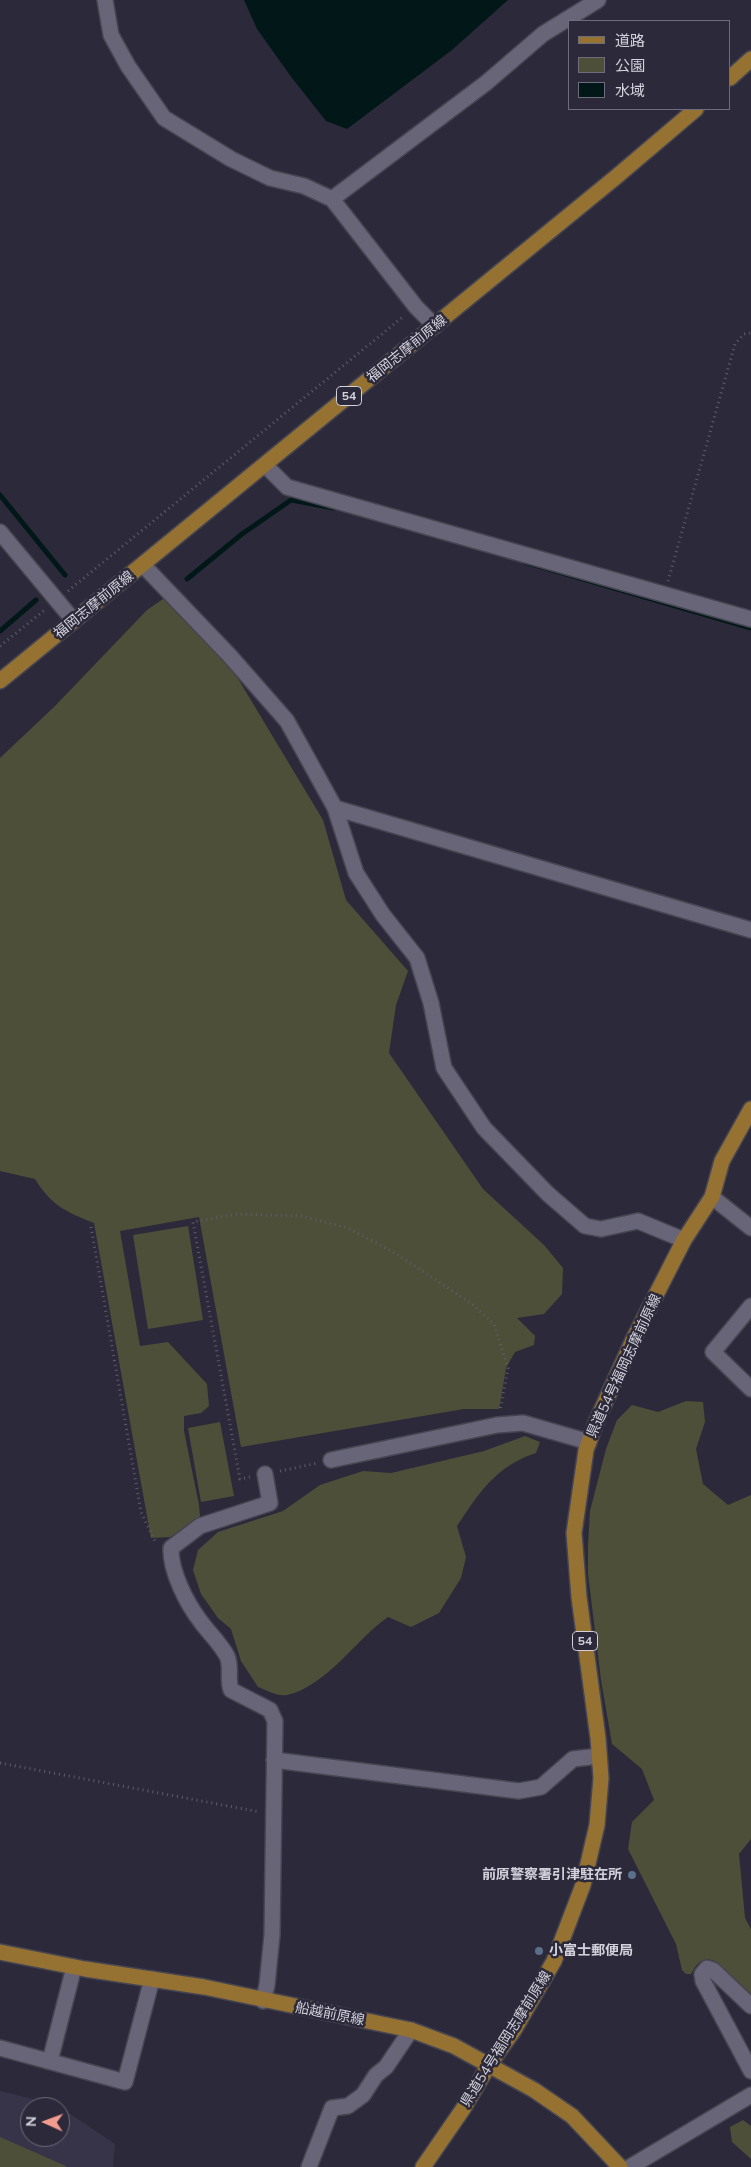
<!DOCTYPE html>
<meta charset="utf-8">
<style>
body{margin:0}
#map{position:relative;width:751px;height:2167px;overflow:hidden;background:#2c2a3a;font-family:Mulish,"Noto Sans JP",sans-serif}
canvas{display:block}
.legend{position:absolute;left:568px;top:20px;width:162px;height:90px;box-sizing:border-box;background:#2c2a3a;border:1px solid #6f6d7b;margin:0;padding:6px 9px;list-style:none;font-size:15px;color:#d3d2dc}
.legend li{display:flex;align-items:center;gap:10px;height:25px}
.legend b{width:25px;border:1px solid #6f6d7b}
.north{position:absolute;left:20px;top:2097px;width:50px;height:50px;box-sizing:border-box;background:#2c2a3a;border:1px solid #6f6d7b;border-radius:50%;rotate:272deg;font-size:14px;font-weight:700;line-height:20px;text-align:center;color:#d3d2dc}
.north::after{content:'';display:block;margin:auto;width:18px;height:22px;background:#f59c91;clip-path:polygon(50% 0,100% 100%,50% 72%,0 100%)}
</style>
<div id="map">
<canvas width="751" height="2167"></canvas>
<ul class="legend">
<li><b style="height:6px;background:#957231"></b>道路</li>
<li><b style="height:14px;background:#4d4f38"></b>公園</li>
<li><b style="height:14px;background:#021818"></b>水域</li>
</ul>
<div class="north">N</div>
</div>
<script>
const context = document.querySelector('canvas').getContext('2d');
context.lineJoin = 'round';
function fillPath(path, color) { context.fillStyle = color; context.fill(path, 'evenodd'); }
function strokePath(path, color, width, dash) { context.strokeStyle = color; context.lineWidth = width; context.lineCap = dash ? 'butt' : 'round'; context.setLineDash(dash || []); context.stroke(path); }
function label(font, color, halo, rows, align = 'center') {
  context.font = font + ' Mulish,"Noto Sans JP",sans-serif'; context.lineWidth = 5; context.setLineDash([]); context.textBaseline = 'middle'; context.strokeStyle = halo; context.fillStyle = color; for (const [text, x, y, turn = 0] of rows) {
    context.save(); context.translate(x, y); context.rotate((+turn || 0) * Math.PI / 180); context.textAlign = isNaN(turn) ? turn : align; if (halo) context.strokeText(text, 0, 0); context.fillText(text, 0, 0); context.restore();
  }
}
fillPath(new Path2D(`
 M 0,2091 L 57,2105 L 115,2144 L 113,2167 L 0,2167 ZM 30,2107 L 60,2107 L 60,2137 L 30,2137 Z`), '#373449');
fillPath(new Path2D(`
 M 166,597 L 231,667 L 323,820 L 346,900 L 408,971 L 396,1005 L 389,1053 L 483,1189 L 544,1245 L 563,1268 L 562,1294 L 544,1314 L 517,1318 L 535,1336 L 534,1345 L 515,1352 L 506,1368 L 499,1409 L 464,1409 L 241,1447 L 199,1217 L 120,1231 L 140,1346 L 168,1342 L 207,1384 L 209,1406 L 201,1413 L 184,1416 L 184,1431 L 199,1505 L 200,1517 L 170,1537 L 151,1538 L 94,1223 C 66,1212 51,1205 35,1179 L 0,1171 L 0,758 L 55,706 L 147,610 Z
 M 188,1226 L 203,1320 L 148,1329 L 133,1235 Z
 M 686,1401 L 703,1402 L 705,1422 L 696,1449 L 703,1484 L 728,1505 L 751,1495 L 751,1839 L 739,1854 L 745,1918 L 751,1929 L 751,1995 L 714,1961 C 703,1956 696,1964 691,1974 L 686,1974 L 682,1970 L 676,1944 L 628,1849 L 632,1822 L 654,1800 L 642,1769 L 612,1744 L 601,1680 L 588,1574 L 588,1545 L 590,1511 L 606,1449 L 617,1420 L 632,1405 L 658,1412 Z
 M 220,1422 L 234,1496 L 201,1502 L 188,1428 Z
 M 525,1436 L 540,1442 L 536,1453 C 496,1466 479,1493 457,1526 L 466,1557 L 461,1578 L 439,1613 L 411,1627 L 388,1617 C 356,1639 327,1686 287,1695 C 279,1697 266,1690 258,1687 L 241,1661 L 231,1629 L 218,1618 L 201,1594 L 193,1570 L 198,1550 L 218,1532 L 283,1511 L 320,1485 L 363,1471 L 391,1473 L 484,1451 Z
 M 743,2120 L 751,2126 L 751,2159 L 732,2142 L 730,2127 Z
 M 0,2137 L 66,2166 L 66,2167 L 0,2167 Z`), '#4d4f38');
fillPath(new Path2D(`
 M 244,0 L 508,0 L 452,50 L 347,129 L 326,121 L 292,78 L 257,29 Z`), '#021818');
strokePath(new Path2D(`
 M 0,495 L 65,575
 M 525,562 L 751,628
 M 187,579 L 242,534 L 291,500 L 334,508
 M 0,631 L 36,600`), '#021818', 5);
const minor = new Path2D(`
 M 105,0 L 111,35 L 128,66 L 164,118 L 231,159 L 270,178 L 304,186 L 332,199 L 416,307 L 435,326
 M 332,199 L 486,83 L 543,34 L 598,0
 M 265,465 L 287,487 L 751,619
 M 0,532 L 74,621
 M 143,565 L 230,656 L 287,721 L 335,808 L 356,873 L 383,915 L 417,958 L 431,1003 L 444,1068 L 484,1128 L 548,1194 L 585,1226 L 601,1229 L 638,1221 L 684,1240
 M 335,808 L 751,930
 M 712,1197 L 751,1228
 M 751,1306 L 713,1352 L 751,1389
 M 331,1460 L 497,1425 L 523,1423 L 589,1442
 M 274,1760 L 519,1791 L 541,1787 L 573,1759 L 599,1756
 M 263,2001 L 267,1985 L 272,1935 L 275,1721 L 270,1710 L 231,1690 C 227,1679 232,1666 227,1656 C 220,1643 209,1633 201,1622 C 187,1604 170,1571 171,1548 L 200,1526 L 270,1503 L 265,1474
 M 751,2006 L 713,1970 L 707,1968 L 702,1974 L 703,1981 L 751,2071
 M 0,2048 L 125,2082 L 152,1979
 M 50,2061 L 74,1967
 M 309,2167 L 332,2108 L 348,2106 L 363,2095 L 376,2075 L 386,2067 L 411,2030
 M 630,2167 L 751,2095`);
const major = new Path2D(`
 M 730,78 L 751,59
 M 0,681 L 616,177 L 696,109
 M 0,1952 L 85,1969 L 204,1987 L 411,2030 L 454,2046 L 534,2090 L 572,2116 L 620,2167
 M 423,2167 L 463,2109 L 489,2065 L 514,2030 L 554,1961 L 583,1885 L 597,1825 L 601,1778 L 598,1738 L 579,1597 L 574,1533 L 586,1450 L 597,1420 L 634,1338 L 684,1240 L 712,1197 L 722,1161 L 751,1109`);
strokePath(minor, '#464552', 18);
strokePath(major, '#464552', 18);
strokePath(new Path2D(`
 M 668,581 L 735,344 L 744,334 L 751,333
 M 68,591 L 404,316
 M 0,646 L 46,609
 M 91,1227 L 141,1512 L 156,1543
 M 280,1471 L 318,1463
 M 250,1477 L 240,1479 L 193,1222 L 237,1214 L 301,1216 L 348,1228 L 395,1253 L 472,1304 L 494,1324 L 508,1368 L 500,1410
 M 0,1763 L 260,1812`), '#5f5d6b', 3, [1, 4]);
strokePath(minor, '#676577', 15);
strokePath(major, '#957231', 15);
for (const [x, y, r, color] of [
 [632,1875,5,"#5c6f8a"],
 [539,1951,5,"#5c6f8a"]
]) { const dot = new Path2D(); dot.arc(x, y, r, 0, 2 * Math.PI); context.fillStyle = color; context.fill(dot); strokePath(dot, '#2c2a3a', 2); }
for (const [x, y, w] of [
 [349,396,25],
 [585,1641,25]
]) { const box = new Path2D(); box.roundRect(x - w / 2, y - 9.5, w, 19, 4); context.fillStyle = '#2c2a3a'; context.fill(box); strokePath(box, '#d3d2dc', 1); }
label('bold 12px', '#d3d2dc', null, [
 ["54",349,396],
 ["54",585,1641]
]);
label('14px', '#d3d2dc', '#2c2a3a', [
 ["福岡志摩前原線",407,349,-39],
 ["福岡志摩前原線",94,605,-39],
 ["県道54号福岡志摩前原線",624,1366,-65],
 ["船越前原線",330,2014,11],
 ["県道54号福岡志摩前原線",506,2039,-58]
]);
label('bold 14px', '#d3d2dc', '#2c2a3a', [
 ["前原警察署引津駐在所",622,1875],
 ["小富士郵便局",549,1951,"left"]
], 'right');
</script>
